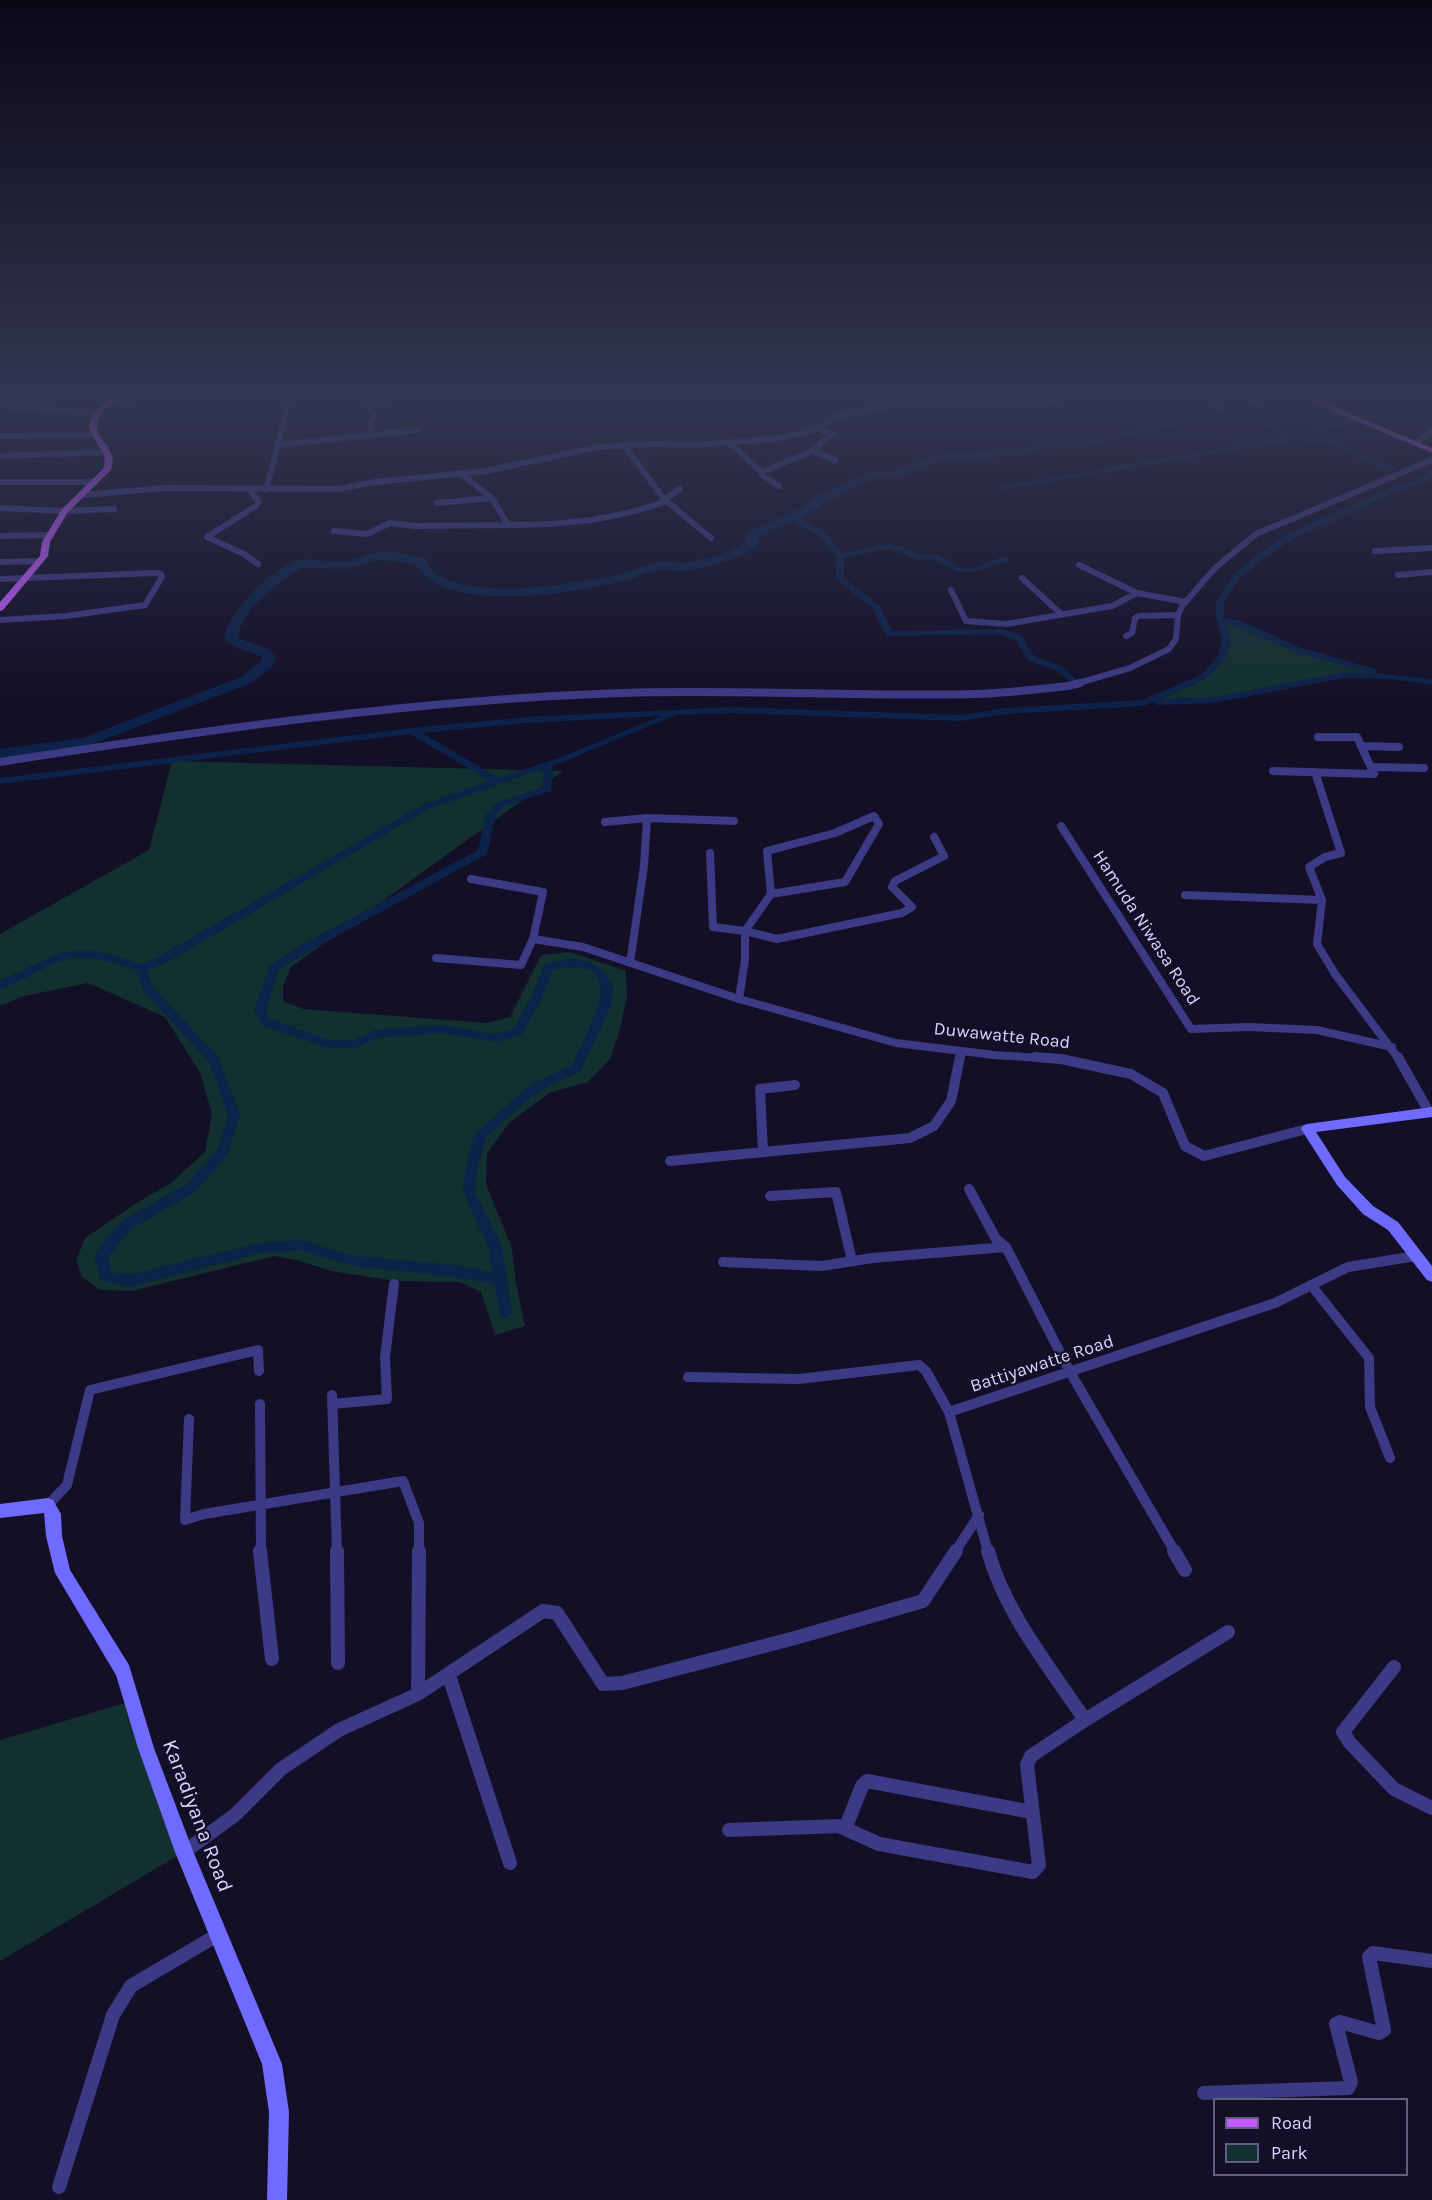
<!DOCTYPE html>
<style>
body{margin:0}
#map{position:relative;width:1432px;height:2200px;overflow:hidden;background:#130f26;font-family:Karla,sans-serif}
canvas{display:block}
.legend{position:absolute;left:1213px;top:2098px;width:195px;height:78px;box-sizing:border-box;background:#130f26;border:2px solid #625e7d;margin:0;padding:8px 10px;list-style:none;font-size:18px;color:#d9d4ff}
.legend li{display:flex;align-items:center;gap:12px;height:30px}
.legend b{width:30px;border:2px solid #625e7d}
</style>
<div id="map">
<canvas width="1432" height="2200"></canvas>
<ul class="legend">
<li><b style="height:8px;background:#c25bff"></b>Road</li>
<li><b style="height:16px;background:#12302f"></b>Park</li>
</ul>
</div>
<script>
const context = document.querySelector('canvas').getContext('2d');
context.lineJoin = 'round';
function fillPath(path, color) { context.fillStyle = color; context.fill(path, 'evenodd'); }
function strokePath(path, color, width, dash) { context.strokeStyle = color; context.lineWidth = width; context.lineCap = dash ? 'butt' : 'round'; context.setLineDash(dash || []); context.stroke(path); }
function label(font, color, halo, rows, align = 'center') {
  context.font = font + ' Karla,sans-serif'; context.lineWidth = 4.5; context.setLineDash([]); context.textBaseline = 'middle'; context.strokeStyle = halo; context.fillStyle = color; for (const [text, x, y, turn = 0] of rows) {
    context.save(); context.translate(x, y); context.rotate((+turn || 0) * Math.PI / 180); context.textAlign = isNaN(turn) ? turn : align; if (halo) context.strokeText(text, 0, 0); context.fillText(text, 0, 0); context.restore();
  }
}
fillPath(new Path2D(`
 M 1223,620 L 1238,625 L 1295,650 L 1375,673 L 1344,673 L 1214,698 L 1159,700 C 1182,689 1233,672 1228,638 C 1227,632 1225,626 1223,620 Z
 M 172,761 L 563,771 L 291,967 L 283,986 L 283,1001 L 303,1009 L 487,1023 L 510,1017 L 541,955 L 570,952 L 626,971 L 627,997 L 619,1033 L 610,1059 L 588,1082 L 549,1093 L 509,1123 L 487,1154 L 486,1184 L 512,1248 L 516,1283 L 525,1326 L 495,1335 L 481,1292 L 459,1282 L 396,1281 L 331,1271 L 297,1260 L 274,1256 L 132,1291 L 100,1290 L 82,1277 L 76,1261 L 85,1238 L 135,1204 L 171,1183 L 205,1152 L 212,1114 L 200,1073 L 165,1017 L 88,983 L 24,996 L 0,1006 L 0,934 L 149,850 Z
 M 132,1701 L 184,1852 L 0,1961 L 0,1740 Z`), '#12302f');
fillPath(new Path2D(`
 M 1284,432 L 1291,437 L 1332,439 L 1395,470 L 1388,472 L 1329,442 L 1289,441 L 1002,490 L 998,488 L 1002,486 L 1284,438 L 1280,434 Z
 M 1429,471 L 1432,471 L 1432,477 L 1424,484 L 1395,492 L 1295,538 L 1265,557 L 1239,579 L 1224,602 L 1224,617 L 1241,621 L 1299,647 L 1375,669 L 1376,671 L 1375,673 L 1432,679 L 1432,685 L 1391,679 L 1344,678 L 1214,703 L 1157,705 L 1153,702 L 1144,706 L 1006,714 L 961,721 L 732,713 L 676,715 L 553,766 L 551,791 L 504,806 L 496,815 L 487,854 L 304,954 L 279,970 L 266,1010 L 270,1019 L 330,1040 L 355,1040 L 374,1030 L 442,1025 L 496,1034 L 514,1028 L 530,999 L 545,964 L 575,958 C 598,965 600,965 613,985 L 611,1006 L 580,1072 L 548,1086 L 531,1097 L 486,1137 L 477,1171 L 475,1192 L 502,1246 L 512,1312 L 510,1316 L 505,1318 L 500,1316 L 494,1284 L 455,1277 L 354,1266 L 300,1250 L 260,1253 L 129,1287 L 100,1280 L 94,1256 L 96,1252 L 121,1221 L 187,1184 L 218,1149 L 228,1114 L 209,1062 L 145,993 L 136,970 C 114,963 88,953 64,960 C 42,967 22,982 0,989 L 0,980 L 63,952 L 85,950 L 107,953 L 141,964 L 158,957 L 422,805 L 490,781 L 410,734 L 0,784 L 0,778 L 412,728 L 526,717 L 732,707 L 961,715 L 1006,708 L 1142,700 L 1201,675 L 1218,656 L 1222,639 L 1216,618 L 1216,602 L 1233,575 L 1259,553 L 1289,534 L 1389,488 L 1418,480 ZM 1225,622 L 1293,651 L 1369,673 L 1344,672 L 1214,697 L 1160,699 C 1188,687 1228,676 1230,641 C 1230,635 1227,628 1225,622 ZM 661,716 L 564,756 L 499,778 L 422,733 L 526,723 ZM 543,769 L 543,787 L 498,802 L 486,814 L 478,850 L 296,948 L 270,965 L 254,1010 L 262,1025 L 329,1048 L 357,1048 L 376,1038 L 442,1033 L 496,1042 L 522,1034 L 542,999 L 553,970 C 636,954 588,1029 571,1066 L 540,1080 L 523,1091 L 474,1135 L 465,1171 L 463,1192 L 488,1246 L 492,1272 L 455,1265 L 354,1256 L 300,1240 L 260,1243 L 129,1275 L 111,1272 L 108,1257 L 131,1229 L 195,1192 L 228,1154 L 240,1114 L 218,1057 L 154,988 L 147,970 L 166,963 L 428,809 Z
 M 788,515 L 794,515 L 825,532 L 842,553 L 890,543 L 922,555 L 937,554 L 961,568 L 972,568 L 1002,557 L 1008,557 L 1008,561 L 973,572 L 959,572 L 933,559 L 918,560 L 889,548 L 844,558 L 844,578 L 880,606 L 892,631 L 1002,629 L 1022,636 L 1034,656 L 1063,667 L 1078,681 L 1074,684 L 1057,671 L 1028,660 L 1016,640 L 998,634 L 886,636 L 873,609 L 836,579 L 836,556 L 819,536 L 788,519 Z`), '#0c2248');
fillPath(new Path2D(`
 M 1209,404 L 1254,411 L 1286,430 L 1324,426 L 1352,418 L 1358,421 L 1325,432 L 1284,437 L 1247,416 L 1211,411 L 1178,426 L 1117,438 L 1095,446 L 1042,448 L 1030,454 L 940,461 L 896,478 L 872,479 L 823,503 L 811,513 L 757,537 L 760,542 L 758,545 C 742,558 703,570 681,571 C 675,571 669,568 663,569 C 648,571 634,579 619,582 C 572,593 445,615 415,564 L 379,560 L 347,569 L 302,568 L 294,572 C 272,590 243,607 238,637 L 240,639 L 269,649 L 276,655 L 272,667 L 251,683 L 90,745 L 0,759 L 0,749 L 82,738 L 241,677 L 260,662 L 262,657 C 248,650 234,650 224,638 C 229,612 272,567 297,561 C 313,557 332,564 348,561 C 358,559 368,553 379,552 C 394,551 411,555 425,558 C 427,562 429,567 432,570 C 467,603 578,584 620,574 C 633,571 646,565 660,562 C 668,560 674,563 682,563 C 703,561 730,553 747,541 L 744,536 L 746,533 L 803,507 L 815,497 L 866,473 L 890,471 L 938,454 L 1027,448 L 1041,442 L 1093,440 L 1114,432 L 1175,420 Z`), '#0c2248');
strokePath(new Path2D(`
 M 361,398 L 361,401 L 374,414 L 370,424 L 373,435
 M 1243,398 L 1252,401 L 1263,398
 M 111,401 L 144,398
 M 365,405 L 386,402 L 390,407
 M 0,406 L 98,413
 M 0,436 L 92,435
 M 729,443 L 762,472 L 812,451 L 833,434 L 819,429
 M 1414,443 L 1432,431
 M 277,445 L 417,430
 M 624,445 L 664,499 L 711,538
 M 812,451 L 835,460
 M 0,456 L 107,452
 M 762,472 L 762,475 L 779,486
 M 0,482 L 95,482
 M 266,490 L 290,398
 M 82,495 L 165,488 L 338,489 L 375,482 L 486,471 L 598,447 L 654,444 L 696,445 L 774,439 L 815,430 L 839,415 L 909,403 L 1033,406 L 1063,398
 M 664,499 L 680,489
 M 437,503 L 492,498
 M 0,508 L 65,511 L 114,509
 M 508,525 C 563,525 615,520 667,501
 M 334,531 L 367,534 L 390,523 L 415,526 L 508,525 L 492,498 L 461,474
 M 0,536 L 51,535
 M 207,537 L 256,506 L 259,502 L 250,490
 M 207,537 L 244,554 L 258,564
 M 1375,551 L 1432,548
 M 0,562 L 40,561
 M 1079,565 L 1137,593 L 1186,602
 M 1398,575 L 1432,572
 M 1022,578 L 1061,614
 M 0,579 L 155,573 L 161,574 L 162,577 L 145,605 L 66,616 L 0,620
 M 951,590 L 966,621 L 1006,624 L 1112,606 L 1137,593
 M 1126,636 L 1132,633 L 1135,618 L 1139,616 L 1178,615
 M 1075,684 L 1130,668 L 1169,649 L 1176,639 L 1178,615 L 1182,606 L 1215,568 L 1256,534 L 1432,460`), '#3d3a85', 6);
strokePath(new Path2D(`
 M 1361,746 L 1399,747
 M 0,762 C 206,730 413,700 621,693 C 740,689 858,697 977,694 C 1007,693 1038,689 1068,686 L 1080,683
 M 1371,767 L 1424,768
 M 1273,771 L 1374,774 L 1357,737 L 1318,737
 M 1315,772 L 1341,853 L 1325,857 L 1309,867 L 1322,900 L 1317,944 L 1335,974 L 1399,1059
 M 874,816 L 879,824 L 845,882 L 771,894 L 767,851 L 835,833 Z
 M 605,822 L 647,818
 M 1061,826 L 1191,1029 L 1248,1027 L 1317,1030 L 1392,1047
 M 710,853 L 713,927 L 745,931 L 777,939 L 902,913 L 912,907 L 892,887 L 895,881 L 944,856 L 934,837
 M 1185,895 L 1322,900
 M 533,939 L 583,947 L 739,999 L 896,1043 L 994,1055 L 1060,1059
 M 436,958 L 521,965 L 533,939 L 543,892 L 471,879
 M 630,963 L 644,866 L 647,818 L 734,821
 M 739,999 L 745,960 L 745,931 L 771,894
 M 959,1059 L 961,1051`), '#3d3a85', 8);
strokePath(new Path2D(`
 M 1035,1057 L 1061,1059 L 1131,1074 L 1163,1093 L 1185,1146 L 1204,1156 L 1307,1129
 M 1398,1057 L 1429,1112
 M 763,1152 L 760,1089 L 795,1085
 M 670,1161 L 910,1138 L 934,1126 L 951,1101 L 960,1057
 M 969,1189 L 996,1239 L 1006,1247 L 1070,1372 L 1175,1552
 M 770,1196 L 836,1192 L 852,1261
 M 723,1262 L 822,1266 L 872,1258 L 1006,1247
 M 1311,1285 L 1369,1358 L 1370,1407 L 1390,1458
 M 688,1377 L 799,1379 L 919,1365 L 926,1371 L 949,1412 L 1275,1303 L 1348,1267 L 1416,1256
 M 332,1395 L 337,1552
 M 260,1404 L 261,1552
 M 332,1404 L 387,1399 L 385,1357 L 394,1284
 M 949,1412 L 988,1552
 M 189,1419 L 185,1520 L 204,1514 L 403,1481 L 419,1523 L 419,1552
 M 48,1505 L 67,1485 L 90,1390 L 258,1350 L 259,1371
 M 955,1552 L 979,1515`), '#3d3a85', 10);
strokePath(new Path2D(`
 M 260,1551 L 272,1659
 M 337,1551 L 338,1663
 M 988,1551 C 1005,1613 1049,1666 1085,1720 L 1228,1632
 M 1174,1551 L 1185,1570
 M 1394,1667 L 1343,1732 L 1350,1743 L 1394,1789 L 1432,1808
 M 449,1676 L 510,1863
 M 418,1694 L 419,1551
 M 845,1829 L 862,1786 L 867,1781 L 1032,1812
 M 729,1830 L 839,1826 L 879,1844 L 1033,1872 L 1039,1865 L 1027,1765 L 1031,1756 L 1085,1720
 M 184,1852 L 235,1815 L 281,1769 L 339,1730 L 418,1694 L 543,1611 L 557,1613 L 603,1684 L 622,1683 L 795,1638 L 923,1601 L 956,1551
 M 1204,2093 L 1348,2088 L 1351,2082 L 1336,2024 L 1340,2022 L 1379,2033 L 1384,2030 L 1369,1957 L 1373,1953 L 1432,1961
 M 59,2187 L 113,2015 L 131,1986 L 219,1934`), '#3d3a85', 14);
fillPath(new Path2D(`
 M 1432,1107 L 1432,1117 L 1316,1132 L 1345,1177 L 1373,1206 L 1398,1222 L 1432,1266 L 1432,1282 L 1427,1280 L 1388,1230 L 1363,1214 L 1337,1185 L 1301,1129 L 1303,1126 L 1307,1124 Z
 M 48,1498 L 53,1500 L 61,1514 L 62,1536 L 70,1570 L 129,1665 L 154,1748 L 193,1851 L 282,2064 L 289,2112 L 287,2200 L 267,2200 L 269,2112 L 262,2064 L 175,1852 L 138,1748 L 116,1675 L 55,1573 L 46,1536 L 44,1513 L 0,1518 L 0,1504 Z`), '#6f6bff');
fillPath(new Path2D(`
 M 109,398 L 118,398 C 112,404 105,409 101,415 C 85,437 121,445 111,470 L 68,512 L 50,542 L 48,556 L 3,610 L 0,611 L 0,602 L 40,556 L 42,542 L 62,509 L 103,469 C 111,450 90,443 89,425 L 95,412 Z
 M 1302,398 L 1313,398 L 1432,448 L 1432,453 Z`), '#c25bff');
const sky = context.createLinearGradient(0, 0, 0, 706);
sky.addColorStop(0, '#0a0815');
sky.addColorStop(0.56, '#333752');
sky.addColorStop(1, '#33375200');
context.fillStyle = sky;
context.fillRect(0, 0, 1432, 706);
label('18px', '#d9d4ff', '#130f26', [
 ["Hamuda Niwasa Road",1146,928,57],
 ["Duwawatte Road",1002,1036,6],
 ["Battiyawatte Road",1042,1364,-18]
]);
label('21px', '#d9d4ff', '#130f26', [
 ["Karadiyana Road",197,1816,69]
]);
</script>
